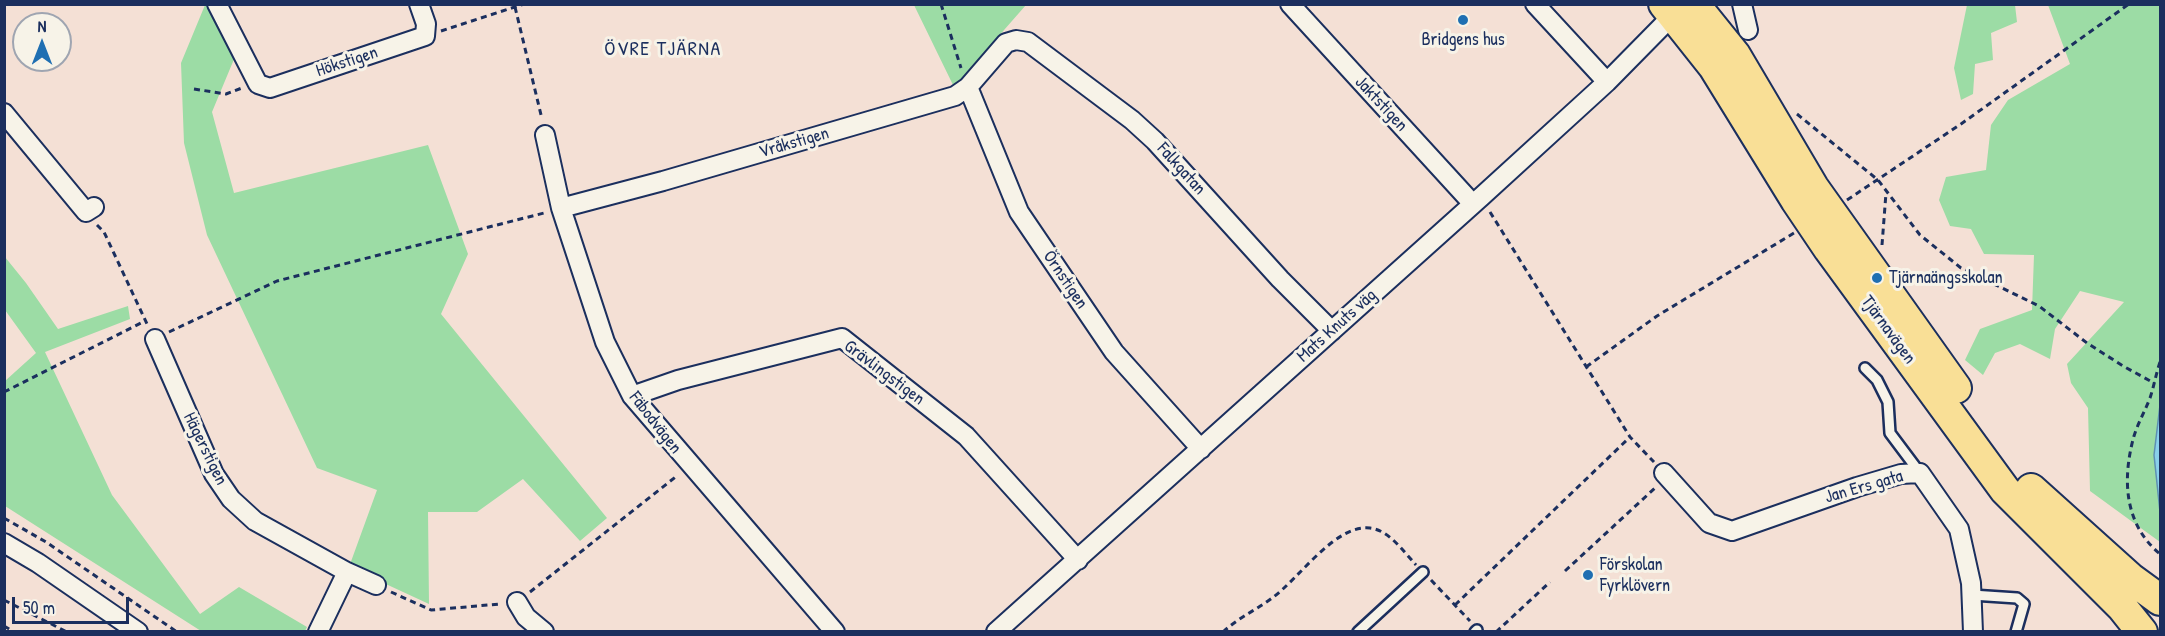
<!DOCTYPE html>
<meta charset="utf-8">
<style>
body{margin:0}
#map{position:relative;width:2165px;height:636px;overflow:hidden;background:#f4e0d5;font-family:"Patrick Hand",sans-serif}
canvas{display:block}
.frame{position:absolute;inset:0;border:6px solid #1b2f5e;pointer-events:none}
.north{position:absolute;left:12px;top:12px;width:60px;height:60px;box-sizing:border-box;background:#f7f3e8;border:2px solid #9fa5b1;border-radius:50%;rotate:0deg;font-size:16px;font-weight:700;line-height:24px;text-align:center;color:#1b2f5e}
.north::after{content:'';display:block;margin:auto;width:21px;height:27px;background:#1f6fb2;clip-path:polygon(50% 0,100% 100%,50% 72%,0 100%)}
.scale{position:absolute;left:12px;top:597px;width:117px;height:27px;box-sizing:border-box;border:3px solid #1b2f5e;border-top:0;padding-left:8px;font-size:18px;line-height:21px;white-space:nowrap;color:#1b2f5e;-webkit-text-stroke:4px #f7f3e8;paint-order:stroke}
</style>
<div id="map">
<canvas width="2165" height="636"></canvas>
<div class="frame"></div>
<div class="north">N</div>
<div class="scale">50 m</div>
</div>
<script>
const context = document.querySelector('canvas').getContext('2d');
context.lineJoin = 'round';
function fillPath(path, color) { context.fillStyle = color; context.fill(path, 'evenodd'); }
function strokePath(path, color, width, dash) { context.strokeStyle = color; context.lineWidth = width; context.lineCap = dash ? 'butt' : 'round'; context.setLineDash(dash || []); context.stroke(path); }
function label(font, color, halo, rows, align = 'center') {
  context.font = font + ' "Patrick Hand",sans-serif'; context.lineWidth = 6; context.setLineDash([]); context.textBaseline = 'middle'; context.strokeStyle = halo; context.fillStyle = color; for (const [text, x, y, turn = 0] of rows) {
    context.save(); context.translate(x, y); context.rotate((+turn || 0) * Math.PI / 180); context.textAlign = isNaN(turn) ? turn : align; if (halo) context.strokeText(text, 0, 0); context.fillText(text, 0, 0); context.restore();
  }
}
fillPath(new Path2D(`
 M 205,5 L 213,5 L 237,52 L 212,112 L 234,193 L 428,145 L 468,254 L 441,314 L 607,518 L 580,541 L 523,479 L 477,512 L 428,512 L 429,604 L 349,567 L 377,490 L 317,468 L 207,235 L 184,143 L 181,63 Z
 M 914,5 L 1026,5 L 954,87 Z
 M 1967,5 L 2015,5 L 2017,22 L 1991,33 L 1993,60 L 1975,64 L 1973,94 L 1961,100 L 1954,68 Z
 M 2048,5 L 2160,5 L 2160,405 L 2154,455 L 2160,512 L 2160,542 L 2090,491 L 2088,408 L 2071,383 L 2067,364 L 2124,302 L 2080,291 L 2055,329 L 2050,359 L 2020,344 L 1995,353 L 1983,375 L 1965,360 L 1980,329 L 2032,310 L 2034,255 L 1984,254 L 1971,229 L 1950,226 L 1939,200 L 1946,177 L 1986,170 L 1991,125 L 2008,100 L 2070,64 Z
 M 5,257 L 26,283 L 58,329 L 128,306 L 130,319 L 45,352 L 112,495 L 200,614 L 239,587 L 307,627 L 305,631 L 201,631 L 5,506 L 5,381 L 36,353 L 5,310 Z`), '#9cdca5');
const water = new Path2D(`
 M 2160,405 L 2160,512 L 2154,455 Z`);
fillPath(water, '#89d0ea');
strokePath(water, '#5d90b2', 1.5);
const service = new Path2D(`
 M 1865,368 L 1877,380 L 1888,402 L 1890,433 L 1920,473
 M 1972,595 L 2017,598 L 2024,604 L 2016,632
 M 1358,632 L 1423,572
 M 1475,632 L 1477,630`);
const minor = new Path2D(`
 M 217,4 L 258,84 L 270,88 L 425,36 L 426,24 L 419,4
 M 1290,4 L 1473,204
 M 1535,4 L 1607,82
 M 1742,4 L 1748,30
 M 968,87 L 1019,212 L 1114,352 L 1201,449
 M 4,113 L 86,212 L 94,207
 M 545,135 L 561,208 L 605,342 L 632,396 L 835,632
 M 561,208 L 663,181 L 955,96 L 968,87 L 1006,43 L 1016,40 L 1028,42 L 1132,120 L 1155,141 L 1280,279 L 1332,331
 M 155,339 L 214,474 L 231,499 L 255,521 L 347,572 L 376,585
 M 632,396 L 678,380 L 842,338 L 966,436 L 1078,560
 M 1664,473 L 1709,523 L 1732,531 L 1857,487 L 1901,474 L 1920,473 L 1959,529 L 1971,583 L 1973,632
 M 4,543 L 38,563 L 138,632
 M 517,602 L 526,617 L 544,632
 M 318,632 L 347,572
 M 996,632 L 1481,197 L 1607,82 L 1673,15`);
const trunk = new Path2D(`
 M 1664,4 L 1714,67 L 1796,200 L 1829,249 L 2005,490 L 2122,607 L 2142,632
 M 1694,4 L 1735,55 L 1813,187 L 1956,388
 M 2031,489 L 2130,578 L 2160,600`);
strokePath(service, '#1b2f5e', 14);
strokePath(minor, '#1b2f5e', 22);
strokePath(trunk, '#1b2f5e', 34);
strokePath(new Path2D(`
 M 941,4 L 961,68
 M 515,7 L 542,119
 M 441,31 L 524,4
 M 194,89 L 226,94 L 242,88
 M 1797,114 L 1878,180 L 1920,235 L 1961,268 L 2039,306 L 2087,343 L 2123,366 L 2154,383
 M 1847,200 L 1961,124 L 2129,4
 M 1490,212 L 1630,437 L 1654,462
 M 97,225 L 104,232 L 148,326
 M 1882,245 L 1886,193
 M 169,332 L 277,281 L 544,213
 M 2160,362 C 2156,374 2154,386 2150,398 C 2145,411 2138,423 2134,436 C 2122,479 2124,524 2160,554
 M 1586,367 L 1657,316 L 1794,233
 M 4,392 L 145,321
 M 4,518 L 46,542 L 177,632
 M 1565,571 L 1655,488
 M 1431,580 L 1470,621
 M 391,592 L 431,610 L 500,604
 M 530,592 L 678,475
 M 4,600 L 67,632
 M 1455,605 L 1630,437
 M 4,626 L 14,632
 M 1223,632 C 1238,618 1256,610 1272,598 C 1299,579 1335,524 1370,528 C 1389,530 1404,552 1416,565
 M 1496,632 L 1550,582`), '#1b2f5e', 3, [6, 4.5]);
strokePath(service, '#f7f3e8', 9);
strokePath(minor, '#f7f3e8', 18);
strokePath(trunk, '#f9df96', 30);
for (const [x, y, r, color] of [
 [1463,20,6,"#1f6fb2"],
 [1877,278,6,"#1f6fb2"],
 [1588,575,6,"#1f6fb2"]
]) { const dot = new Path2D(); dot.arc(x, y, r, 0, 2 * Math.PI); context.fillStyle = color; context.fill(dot); strokePath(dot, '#f7f3e8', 2); }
label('18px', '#1b2f5e', '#f7f3e8', [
 ["Bridgens hus",1463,40,"center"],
 ["Tjärnaängsskolan",1889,278],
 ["Förskolan",1600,565],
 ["Fyrklövern",1600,586]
], 'left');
label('18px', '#1b2f5e', '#f7f3e8', [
 ["Hökstigen",347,62,-18],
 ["Jaktstigen",1381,104,47],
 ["Vråkstigen",794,143,-16],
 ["Falkgatan",1181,169,48],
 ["Örnstigen",1065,280,56],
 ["Mats Knuts väg",1337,326,-42],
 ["Tjärnavägen",1888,330,54],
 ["Grävlingstigen",884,373,37],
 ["Fäbodvägen",655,423,52],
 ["Hägerstigen",205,449,64],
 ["Jan Ers gata",1864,487,-16]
]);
context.letterSpacing = '1.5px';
label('20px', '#1b2f5e', '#f7f3e8', [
 ["ÖVRE TJÄRNA",663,50]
]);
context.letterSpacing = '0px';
</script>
